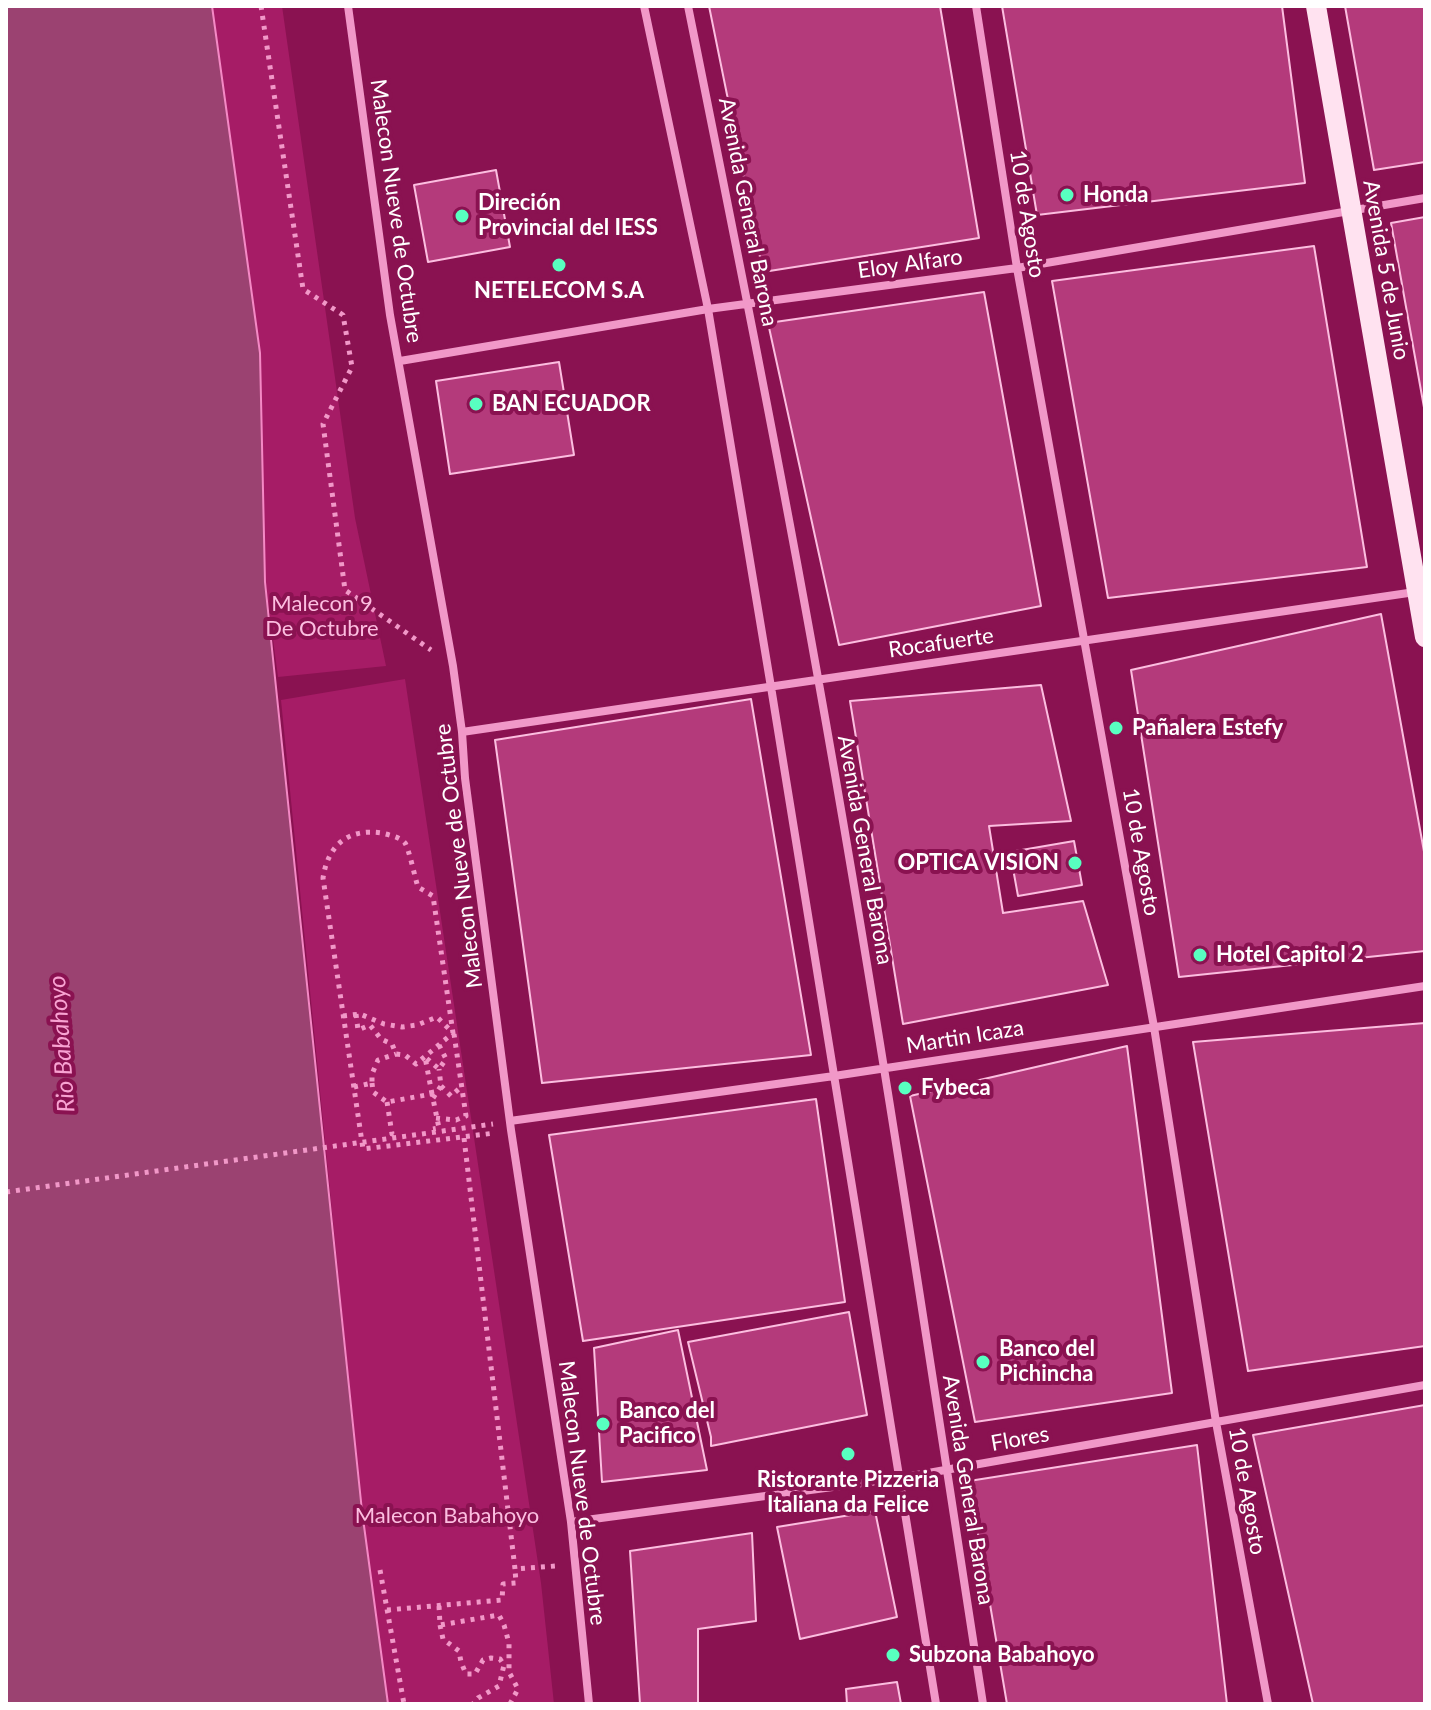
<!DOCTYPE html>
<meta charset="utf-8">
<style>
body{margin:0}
#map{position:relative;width:1431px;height:1710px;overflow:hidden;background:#8a1251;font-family:Lato,sans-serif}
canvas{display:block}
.frame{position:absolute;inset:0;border:8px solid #fff;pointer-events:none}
</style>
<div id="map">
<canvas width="1431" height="1710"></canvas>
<div class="frame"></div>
</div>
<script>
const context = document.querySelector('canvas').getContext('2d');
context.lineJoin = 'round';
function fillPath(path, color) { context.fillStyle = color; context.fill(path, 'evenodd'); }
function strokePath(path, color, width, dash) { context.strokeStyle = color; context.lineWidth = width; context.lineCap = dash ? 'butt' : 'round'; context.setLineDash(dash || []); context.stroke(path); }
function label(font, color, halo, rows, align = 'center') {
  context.font = font + ' Lato,sans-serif'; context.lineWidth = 8; context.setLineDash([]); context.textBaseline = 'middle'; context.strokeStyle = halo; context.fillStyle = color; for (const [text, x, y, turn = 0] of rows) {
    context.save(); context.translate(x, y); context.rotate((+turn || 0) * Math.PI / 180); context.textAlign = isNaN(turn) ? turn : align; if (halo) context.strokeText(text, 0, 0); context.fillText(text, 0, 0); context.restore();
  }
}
fillPath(new Path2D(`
 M 190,6 L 282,6 L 355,518 L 386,666 L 278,677 Z
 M 405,679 L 541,1583 L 554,1704 L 387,1704 L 372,1612 L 281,700 Z`), '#a61c66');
const water = new Path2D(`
 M 6,6 L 212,6 L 260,353 L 265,582 L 362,1511 L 388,1704 L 6,1704 Z`);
fillPath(water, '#9b4271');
strokePath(water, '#f489c5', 2);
const building = new Path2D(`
 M 709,6 L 940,6 L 979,238 L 763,272 Z
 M 1002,6 L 1282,6 L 1305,183 L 1037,215 Z
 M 1345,6 L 1425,6 L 1425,162 L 1374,170 Z
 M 496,170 L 510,247 L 428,262 L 414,185 Z
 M 1425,217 L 1425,413 L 1391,223 Z
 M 1314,246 L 1367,567 L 1108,598 L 1052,281 Z
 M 984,292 L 1041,606 L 839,645 L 768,323 Z
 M 559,362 L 574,455 L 450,474 L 436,381 Z
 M 1381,614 L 1425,857 L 1425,951 L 1179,977 L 1131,670 Z
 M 1041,685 L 1071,821 L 989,826 L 1003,913 L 1083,901 L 1108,985 L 903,1024 L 850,701 Z
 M 751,699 L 811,1055 L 542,1083 L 495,740 Z
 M 1074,841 L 1082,885 L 1018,896 L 1010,852 Z
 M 1425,1023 L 1425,1346 L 1248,1371 L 1193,1042 Z
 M 1127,1046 L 1172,1393 L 975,1422 L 910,1096 Z
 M 816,1099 L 845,1302 L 583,1341 L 549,1135 Z
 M 849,1312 L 867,1415 L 711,1446 L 711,1437 L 688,1342 Z
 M 678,1330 L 707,1470 L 602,1482 L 594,1348 Z
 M 1425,1405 L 1425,1704 L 1313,1704 L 1253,1435 Z
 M 1197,1445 L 1227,1704 L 1007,1704 L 969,1481 Z
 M 875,1511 L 897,1617 L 800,1639 L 777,1527 Z
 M 752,1533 L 756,1621 L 698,1629 L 698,1704 L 640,1704 L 630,1551 Z
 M 897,1682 L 901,1704 L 847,1704 L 846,1689 Z`);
fillPath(building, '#b43a7b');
strokePath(building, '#fcbee0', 2);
strokePath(new Path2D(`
 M 261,6 L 303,289 L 343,315 L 352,367 L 323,424 L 345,590 L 431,650
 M 356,1014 L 358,1030 L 370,1025 L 381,1039 L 392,1044 L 396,1054 L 405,1055 L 416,1064 L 453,1033
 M 343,1016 L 360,1014 L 384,1024 L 402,1027 L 417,1025 L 437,1017 L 453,1033 L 433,896 L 418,887 C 415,878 409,849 405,843 C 400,837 389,835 382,833 C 348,828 328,845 323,878 L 363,1149 L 495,1133
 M 372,1083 L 373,1092 L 387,1102 L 432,1094 L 439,1128 L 433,1129
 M 441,1086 L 451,1096 L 461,1087
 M 354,1087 L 372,1083 L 372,1074 L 378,1060 L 396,1054
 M 432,1094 L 425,1057 L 439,1069 L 446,1059 L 439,1045
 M 433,1098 L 441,1086 L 439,1069
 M 387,1102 L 392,1134 L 396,1134
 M 436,1118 L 456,1120 L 466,1116 L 454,1034
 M 464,1138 L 515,1569 L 556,1566
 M 6,1192 L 493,1124
 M 380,1570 L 404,1704
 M 439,1606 L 440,1625 L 499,1615 L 504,1625 L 509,1643 L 509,1672 L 518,1689 L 510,1704
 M 387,1610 L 502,1600 L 503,1584 L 516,1583 L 515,1569
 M 440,1625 L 443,1639 L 459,1651 L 461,1662 L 466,1674 L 475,1674 L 483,1660 L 491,1658 L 500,1659 L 504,1665 L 499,1686 L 478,1698 L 473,1704`), '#f198c8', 5, [4, 6]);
strokePath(new Path2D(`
 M 348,6 L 390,315 L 453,666 L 462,732 L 465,778 L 511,1130 L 571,1522 L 589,1704
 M 644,6 L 708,309 L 771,687 L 936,1704
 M 688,6 C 733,230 778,453 818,678 C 879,1019 930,1362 983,1704
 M 976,6 L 1017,268 L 1154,1027 L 1216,1422 L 1268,1704
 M 400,361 L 708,309 L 1017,268 L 1425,198
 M 462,732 L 1415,592
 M 510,1121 L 834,1076 L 1425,986
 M 571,1522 L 900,1478 L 1425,1385`), '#f198c8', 8);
strokePath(new Path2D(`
 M 1316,6 L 1425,637`), '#ffe2f0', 20);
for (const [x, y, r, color] of [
 [1067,195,8,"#58ffc0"],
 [462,216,8,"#58ffc0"],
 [559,265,8,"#58ffc0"],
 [476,404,8,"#58ffc0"],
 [1116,728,8,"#58ffc0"],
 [1075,863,8,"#58ffc0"],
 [1200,955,8,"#58ffc0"],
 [905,1088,8,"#58ffc0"],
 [983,1362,8,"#58ffc0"],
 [603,1424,8,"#58ffc0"],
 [848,1454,8,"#58ffc0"],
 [893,1655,8,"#58ffc0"]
]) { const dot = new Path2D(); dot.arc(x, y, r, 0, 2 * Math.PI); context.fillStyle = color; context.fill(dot); strokePath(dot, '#8a1251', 3); }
label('bold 22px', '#fff', '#8a1251', [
 ["Honda",1083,195],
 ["Direción",478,203],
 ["Provincial del IESS",478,228],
 ["NETELECOM S.A",559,291,"center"],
 ["BAN ECUADOR",492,404],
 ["Pañalera Estefy",1132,728],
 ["OPTICA VISION",1059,863,"right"],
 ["Hotel Capitol 2",1216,955],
 ["Fybeca",921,1088],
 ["Banco del",999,1349],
 ["Pichincha",999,1374],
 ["Banco del",619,1411],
 ["Pacifico",619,1436],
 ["Ristorante Pizzeria",848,1480,"center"],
 ["Italiana da Felice",848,1505,"center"],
 ["Subzona Babahoyo",909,1655]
], 'left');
label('22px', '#fff', '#8a1251', [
 ["Malecon Nueve de Octubre",396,211,82],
 ["Avenida General Barona",748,212,79],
 ["10 de Agosto",1027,214,81],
 ["Eloy Alfaro",910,264,-8],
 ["Avenida 5 de Junio",1386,270,80],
 ["Rocafuerte",941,643,-8],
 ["Avenida General Barona",865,850,80],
 ["10 de Agosto",1141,852,80],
 ["Malecon Nueve de Octubre",459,856,-97],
 ["Martin Icaza",965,1037,-9],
 ["Flores",1020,1439,-10],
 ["Avenida General Barona",968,1490,81],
 ["10 de Agosto",1247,1491,80],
 ["Malecon Nueve de Octubre",582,1493,83]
]);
label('22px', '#fcbee0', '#8a1251', [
 ["Malecon 9",322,604],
 ["De Octubre",322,629],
 ["Malecon Babahoyo",447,1516]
]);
label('italic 24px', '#f8a3d2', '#8a1251', [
 ["Rio Babahoyo",62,1044,-94]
]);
</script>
